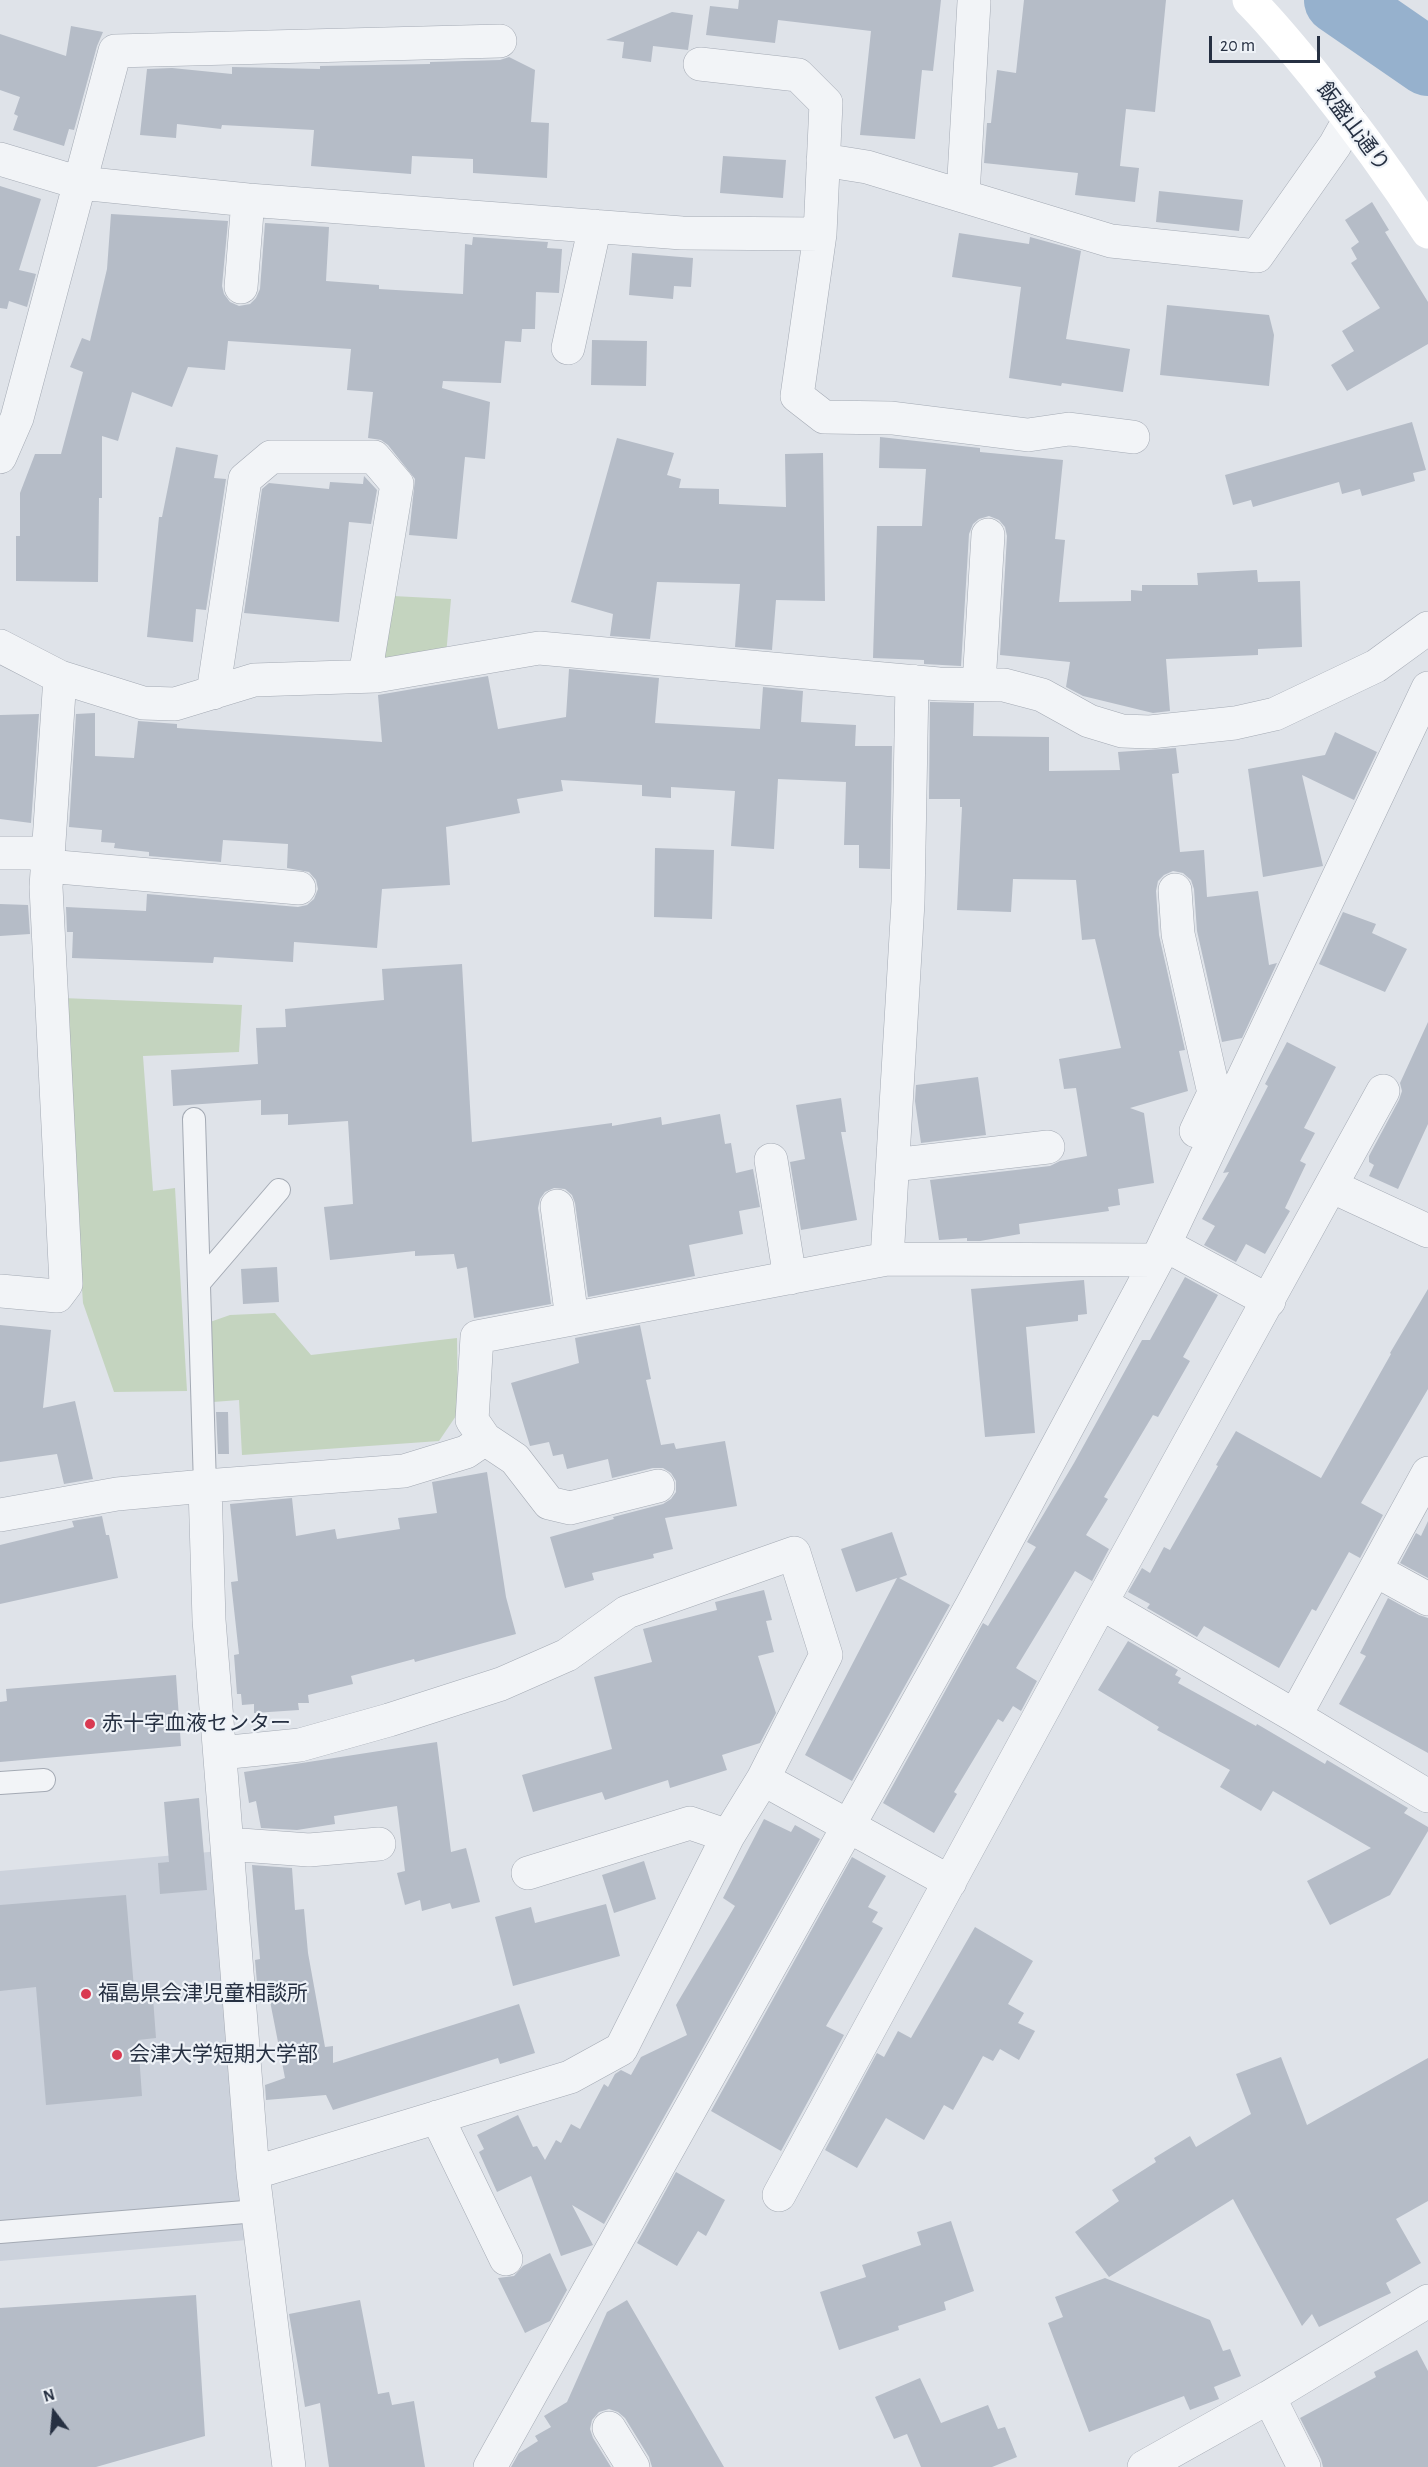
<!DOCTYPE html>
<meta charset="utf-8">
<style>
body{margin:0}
#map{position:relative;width:1428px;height:2467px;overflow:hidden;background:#dfe3e9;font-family:"Alegreya Sans",sans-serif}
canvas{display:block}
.north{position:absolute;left:24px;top:2383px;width:60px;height:60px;-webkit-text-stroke:4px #eef2f7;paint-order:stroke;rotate:344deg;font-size:16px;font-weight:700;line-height:24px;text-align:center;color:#263042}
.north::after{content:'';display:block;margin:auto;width:21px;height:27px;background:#263042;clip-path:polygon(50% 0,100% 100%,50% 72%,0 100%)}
.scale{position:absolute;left:1209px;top:36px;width:111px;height:27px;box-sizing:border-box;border:3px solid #263042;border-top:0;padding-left:8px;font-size:18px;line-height:21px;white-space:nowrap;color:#263042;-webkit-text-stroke:4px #eef2f7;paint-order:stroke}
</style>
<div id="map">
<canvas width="1428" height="2467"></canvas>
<div class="north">N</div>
<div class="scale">20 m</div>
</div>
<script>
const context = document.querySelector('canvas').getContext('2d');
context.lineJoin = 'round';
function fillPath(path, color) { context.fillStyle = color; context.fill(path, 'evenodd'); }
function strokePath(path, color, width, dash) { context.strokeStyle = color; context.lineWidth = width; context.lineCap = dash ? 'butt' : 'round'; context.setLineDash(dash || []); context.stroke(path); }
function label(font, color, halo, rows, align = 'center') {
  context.font = font + ' "Alegreya Sans","Noto Sans JP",sans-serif'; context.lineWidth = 4.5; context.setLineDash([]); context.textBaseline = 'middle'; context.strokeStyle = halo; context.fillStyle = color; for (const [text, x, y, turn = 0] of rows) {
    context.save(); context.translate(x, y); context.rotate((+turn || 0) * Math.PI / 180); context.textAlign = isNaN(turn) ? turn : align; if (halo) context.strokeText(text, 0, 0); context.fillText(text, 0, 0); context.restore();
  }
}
fillPath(new Path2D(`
 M 220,1851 L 247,2240 L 0,2261 L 0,1871 Z`), '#ccd2dc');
fillPath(new Path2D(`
 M 393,596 L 451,599 L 446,655 L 379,663 Z
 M 62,998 L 242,1005 L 239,1052 L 143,1056 L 153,1191 L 175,1188 L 187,1391 L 114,1392 L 83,1303 Z
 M 275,1313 L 311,1355 L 457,1338 L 458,1413 L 439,1441 L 242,1455 L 239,1400 L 213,1402 L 210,1322 L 230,1315 Z`), '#c4d4bf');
strokePath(new Path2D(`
 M 1338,0 L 1428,62`), '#96b1cd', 68);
fillPath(new Path2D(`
 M 739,0 L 941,0 L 933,71 L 922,70 L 915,139 L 860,135 L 871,31 L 778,20 L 775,43 L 706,35 L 710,6 L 738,9 Z
 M 1024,0 L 1166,0 L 1155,112 L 1126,109 L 1120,166 L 1139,168 L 1135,202 L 1075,195 L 1078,173 L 984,163 L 987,123 L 991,123 L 997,70 L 1016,73 Z
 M 672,12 L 693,15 L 688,50 L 653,46 L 651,62 L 622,58 L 624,42 L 606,40 Z
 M 71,26 L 103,32 L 97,46 L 74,130 L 69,129 L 64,146 L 13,130 L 18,116 L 14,114 L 20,97 L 0,90 L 0,34 L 66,56 Z
 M 509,57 L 535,70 L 531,122 L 549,123 L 547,178 L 473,173 L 473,159 L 412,156 L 411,174 L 311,166 L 314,130 L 222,125 L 221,129 L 177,124 L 176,138 L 140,135 L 147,69 L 172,68 L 232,74 L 232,67 L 320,69 L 320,66 L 430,64 L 430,62 L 500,60 Z
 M 723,156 L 786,160 L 783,198 L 720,193 Z
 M 0,186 L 41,199 L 19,270 L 36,274 L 27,307 L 9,301 L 7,309 L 0,308 Z
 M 1159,191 L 1243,200 L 1239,231 L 1156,222 Z
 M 1372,202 L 1389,230 L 1385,232 L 1428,302 L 1428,344 L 1347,391 L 1331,365 L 1354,351 L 1342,331 L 1380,308 L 1351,263 L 1357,259 L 1351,248 L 1359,242 L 1345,220 Z
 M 111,214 L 228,221 L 222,286 L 224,294 L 230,302 L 239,306 L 250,304 L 256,298 L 260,289 L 265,223 L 329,227 L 326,281 L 379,285 L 379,289 L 463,294 L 465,244 L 472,245 L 473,237 L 548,242 L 547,248 L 562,249 L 559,293 L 536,292 L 535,329 L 522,329 L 521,342 L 505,341 L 501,383 L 443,381 L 442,388 L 490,402 L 485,459 L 465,457 L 457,539 L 409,535 L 415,479 L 388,445 L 381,440 L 368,438 L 373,392 L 347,390 L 351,349 L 228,341 L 225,370 L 188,367 L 172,407 L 132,392 L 118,441 L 102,436 L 102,498 L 99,498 L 98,582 L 16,581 L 16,536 L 20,536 L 20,493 L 35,454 L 61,454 L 83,372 L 70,367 L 82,338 L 90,341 L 107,269 Z
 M 959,233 L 1029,244 L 1030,237 L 1081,251 L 1066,339 L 1130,349 L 1123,392 L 1062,383 L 1061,386 L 1009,378 L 1021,287 L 952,277 Z
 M 632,253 L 693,258 L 691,287 L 674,286 L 673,299 L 629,295 Z
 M 1167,305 L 1269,315 L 1274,335 L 1269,386 L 1160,375 Z
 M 592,340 L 647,341 L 646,386 L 591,385 Z
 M 1412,422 L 1426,470 L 1413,473 L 1415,481 L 1362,496 L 1360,489 L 1342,494 L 1339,482 L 1253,507 L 1251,500 L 1233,505 L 1225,475 Z
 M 880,437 L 980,448 L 980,452 L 1063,460 L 1055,539 L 1065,540 L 1059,602 L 1131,601 L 1131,590 L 1142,591 L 1142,585 L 1198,585 L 1197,573 L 1257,570 L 1258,582 L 1300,581 L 1302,647 L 1258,649 L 1258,655 L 1166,659 L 1170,711 L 1153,713 L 1083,696 L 1066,687 L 1070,662 L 1000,655 L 1007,536 L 1005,527 L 999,520 L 989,516 L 979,519 L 973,524 L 969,534 L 961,666 L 924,664 L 924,660 L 873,658 L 877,526 L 922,526 L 926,469 L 879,468 Z
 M 617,438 L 674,453 L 667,475 L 681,479 L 679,488 L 719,489 L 719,504 L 786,507 L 785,454 L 823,453 L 825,601 L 776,600 L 772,650 L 735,647 L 740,584 L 657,582 L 650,639 L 610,636 L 613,614 L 571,602 Z
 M 176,447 L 218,455 L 214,478 L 226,479 L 206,610 L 196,609 L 193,642 L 147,637 L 159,517 L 162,517 Z
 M 364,476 L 377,490 L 371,524 L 349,522 L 339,622 L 244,613 L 262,489 L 269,483 L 329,489 L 330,482 L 363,484 Z
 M 569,669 L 659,678 L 655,723 L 760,729 L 763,687 L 803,691 L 801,722 L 856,725 L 855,746 L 892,746 L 890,869 L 859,868 L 859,845 L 844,845 L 846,782 L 778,779 L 774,849 L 731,846 L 735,791 L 671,787 L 671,798 L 642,796 L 642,785 L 561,780 L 563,791 L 517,799 L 520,813 L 446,827 L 450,885 L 382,889 L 377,948 L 294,942 L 293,962 L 214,957 L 213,963 L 72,958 L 73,932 L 67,932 L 66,907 L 146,911 L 147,894 L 298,907 L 307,905 L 314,899 L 318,889 L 316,880 L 309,872 L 287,868 L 288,844 L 223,840 L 221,862 L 149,856 L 149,852 L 114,848 L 115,843 L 101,842 L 102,830 L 69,827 L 76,714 L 95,713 L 95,756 L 134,758 L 138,721 L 177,724 L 177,728 L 382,742 L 378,695 L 488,676 L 498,729 L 566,717 Z
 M 930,702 L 974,703 L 973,736 L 1049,737 L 1049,771 L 1120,770 L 1118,752 L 1176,748 L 1179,773 L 1172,774 L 1180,852 L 1204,850 L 1207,897 L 1258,891 L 1269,965 L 1277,963 L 1242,1038 L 1222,1042 L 1197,931 L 1194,889 L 1191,880 L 1183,873 L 1173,871 L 1164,875 L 1158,881 L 1156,891 L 1159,935 L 1185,1050 L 1179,1051 L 1188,1091 L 1130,1108 L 1144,1113 L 1154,1183 L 1118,1189 L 1120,1205 L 1108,1207 L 1109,1211 L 1019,1224 L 1020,1234 L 980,1241 L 967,1241 L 967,1238 L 939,1240 L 930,1180 L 1050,1166 L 1060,1161 L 1087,1156 L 1076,1088 L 1064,1089 L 1059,1059 L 1121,1048 L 1095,939 L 1082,940 L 1076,880 L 1013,879 L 1011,912 L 957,910 L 962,807 L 960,807 L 960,799 L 929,799 Z
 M 39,714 L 31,823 L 0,819 L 0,715 Z
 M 1335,732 L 1377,752 L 1354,800 L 1302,775 L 1323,866 L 1263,877 L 1248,769 L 1325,755 Z
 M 655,848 L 714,850 L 712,919 L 654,917 Z
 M 0,904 L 28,905 L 30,934 L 0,936 Z
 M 1343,912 L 1376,924 L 1372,933 L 1407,949 L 1385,992 L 1319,964 Z
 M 462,964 L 472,1142 L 612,1123 L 612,1126 L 661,1117 L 662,1125 L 720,1114 L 725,1144 L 731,1143 L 736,1173 L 753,1169 L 760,1207 L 739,1211 L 743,1234 L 689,1245 L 695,1276 L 588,1297 L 575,1203 L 572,1195 L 565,1189 L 554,1188 L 545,1192 L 540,1199 L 538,1208 L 551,1304 L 474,1318 L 467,1267 L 457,1269 L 454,1254 L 415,1256 L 415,1251 L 330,1260 L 324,1207 L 353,1204 L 348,1121 L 288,1125 L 288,1114 L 261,1115 L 261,1100 L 173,1106 L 171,1070 L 258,1064 L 256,1028 L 286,1027 L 285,1009 L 384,1000 L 382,969 Z
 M 1428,1022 L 1428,1124 L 1398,1189 L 1369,1176 L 1374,1165 L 1369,1162 L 1369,1156 L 1399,1100 L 1402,1091 L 1400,1083 Z
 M 1287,1042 L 1336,1067 L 1304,1128 L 1315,1133 L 1300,1161 L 1306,1164 L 1285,1208 L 1290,1211 L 1265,1254 L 1246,1244 L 1236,1262 L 1204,1245 L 1215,1226 L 1202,1219 L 1229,1172 L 1223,1173 L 1268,1086 L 1265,1084 Z
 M 978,1077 L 986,1135 L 921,1143 L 915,1101 L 916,1085 Z
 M 841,1098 L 846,1132 L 841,1132 L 857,1220 L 801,1230 L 790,1162 L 805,1159 L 796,1105 Z
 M 277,1267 L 279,1302 L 243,1304 L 241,1269 Z
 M 1185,1277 L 1218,1295 L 1183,1357 L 1190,1361 L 1158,1417 L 1153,1415 L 1104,1497 L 1108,1499 L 1086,1535 L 1109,1549 L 1092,1581 L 1075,1571 L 1016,1668 L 1037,1681 L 1021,1711 L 1013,1706 L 1003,1722 L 998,1719 L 954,1792 L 957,1794 L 934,1833 L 883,1803 L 983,1623 L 988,1626 L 1036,1547 L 1027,1542 L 1074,1463 L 1142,1340 L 1150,1340 Z
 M 1084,1280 L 1087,1314 L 1078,1315 L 1078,1321 L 1026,1327 L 1035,1433 L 985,1437 L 971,1289 Z
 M 1428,1289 L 1428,1389 L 1361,1503 L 1383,1515 L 1360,1558 L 1349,1552 L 1316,1611 L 1312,1609 L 1279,1668 L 1204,1626 L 1197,1637 L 1147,1608 L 1150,1604 L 1128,1592 L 1142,1568 L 1150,1573 L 1164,1547 L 1170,1550 L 1218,1466 L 1216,1465 L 1236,1431 L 1321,1478 L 1391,1354 L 1390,1353 Z
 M 0,1325 L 51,1330 L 43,1408 L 75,1401 L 93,1479 L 64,1484 L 57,1454 L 0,1462 Z
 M 640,1325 L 651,1379 L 646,1380 L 661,1445 L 674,1443 L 676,1449 L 725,1441 L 737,1506 L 665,1518 L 673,1549 L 653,1554 L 654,1558 L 592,1573 L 594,1580 L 565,1588 L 550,1537 L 614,1519 L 613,1517 L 663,1504 L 671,1499 L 676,1492 L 676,1481 L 671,1473 L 663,1468 L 653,1468 L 612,1478 L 608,1459 L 567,1469 L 563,1454 L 553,1456 L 549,1442 L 530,1446 L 511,1383 L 579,1363 L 575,1338 Z
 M 216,1412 L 228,1412 L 229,1454 L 218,1454 Z
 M 487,1472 L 506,1597 L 516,1634 L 415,1662 L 414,1659 L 351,1676 L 353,1684 L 308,1695 L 309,1703 L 298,1703 L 299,1710 L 254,1713 L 254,1704 L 242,1705 L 241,1694 L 237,1694 L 234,1655 L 239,1654 L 231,1582 L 238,1581 L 230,1504 L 292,1498 L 296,1536 L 335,1529 L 337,1539 L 400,1529 L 398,1518 L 437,1513 L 432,1482 Z
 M 102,1516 L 106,1535 L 109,1535 L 118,1578 L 0,1604 L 0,1545 L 74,1527 L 72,1521 Z
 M 1428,1521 L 1428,1578 L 1400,1563 L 1416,1533 L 1421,1536 Z
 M 892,1532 L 907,1575 L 899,1578 L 950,1605 L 852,1781 L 805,1755 L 897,1578 L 856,1592 L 841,1549 Z
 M 764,1590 L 772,1620 L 766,1621 L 774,1652 L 758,1656 L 776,1713 L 760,1743 L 722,1755 L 727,1770 L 670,1788 L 668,1780 L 605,1800 L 602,1792 L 533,1812 L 522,1775 L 612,1749 L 594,1677 L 652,1662 L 643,1629 L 717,1610 L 715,1602 Z
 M 1388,1598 L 1419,1615 L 1428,1618 L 1428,1753 L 1339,1704 L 1366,1656 L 1360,1653 Z
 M 1128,1641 L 1178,1670 L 1175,1675 L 1181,1678 L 1178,1683 L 1256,1726 L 1257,1724 L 1325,1764 L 1327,1760 L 1408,1808 L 1404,1813 L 1428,1827 L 1428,1831 L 1390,1895 L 1330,1925 L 1307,1881 L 1371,1848 L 1273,1791 L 1261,1811 L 1220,1787 L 1230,1770 L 1157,1730 L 1159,1727 L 1098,1690 Z
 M 176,1675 L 181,1746 L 0,1762 L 0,1702 L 7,1701 L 6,1689 Z
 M 437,1742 L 451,1852 L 466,1848 L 480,1902 L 452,1909 L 450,1903 L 422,1911 L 420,1900 L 405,1905 L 397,1873 L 405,1871 L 397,1806 L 334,1816 L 335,1824 L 297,1830 L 261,1828 L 256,1801 L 249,1803 L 244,1772 Z
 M 199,1798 L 207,1890 L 160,1894 L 158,1863 L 169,1862 L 164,1802 Z
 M 764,1819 L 791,1832 L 795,1825 L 820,1839 L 604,2224 L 572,2205 L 593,2245 L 561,2256 L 531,2176 L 497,2192 L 479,2152 L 484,2149 L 477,2135 L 518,2115 L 533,2147 L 537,2146 L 545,2160 L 556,2140 L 561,2143 L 571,2124 L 580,2129 L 604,2084 L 608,2087 L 615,2074 L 621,2070 L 631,2075 L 641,2057 L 687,2035 L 676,2005 L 735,1906 L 723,1898 Z
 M 852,1857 L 886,1876 L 868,1907 L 878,1912 L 872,1922 L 883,1928 L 826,2026 L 844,2035 L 781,2151 L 711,2111 Z
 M 644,1861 L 656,1899 L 614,1913 L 602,1875 Z
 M 252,1865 L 292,1868 L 295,1910 L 304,1909 L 308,1953 L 325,2047 L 333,2046 L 333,2063 L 519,2004 L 535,2053 L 500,2064 L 498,2058 L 333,2110 L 326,2095 L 266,2100 L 265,2085 L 285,2078 L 270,2001 L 260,2003 L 257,1983 L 255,1960 L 260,1959 Z
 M 126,1895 L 135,2000 L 153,1998 L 156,2038 L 138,2040 L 142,2096 L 46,2105 L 36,1987 L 0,1991 L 0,1905 Z
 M 606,1904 L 620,1956 L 513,1986 L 495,1917 L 531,1907 L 535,1923 Z
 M 975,1927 L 1033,1961 L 1008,2004 L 1024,2013 L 1018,2023 L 1035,2031 L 1019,2060 L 1000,2049 L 993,2061 L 983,2056 L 953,2110 L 944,2105 L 924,2140 L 886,2118 L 857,2168 L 825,2150 L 877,2053 L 884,2057 L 898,2031 L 911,2038 Z
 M 1281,2057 L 1307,2125 L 1428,2058 L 1428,2201 L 1396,2219 L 1421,2263 L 1386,2283 L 1391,2293 L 1319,2327 L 1312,2314 L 1302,2326 L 1233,2199 L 1109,2277 L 1075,2232 L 1119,2201 L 1112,2190 L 1156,2162 L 1154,2158 L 1190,2136 L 1196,2147 L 1251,2114 L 1236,2074 Z
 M 676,2172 L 725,2200 L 706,2236 L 698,2231 L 677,2266 L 637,2243 Z
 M 951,2221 L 974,2291 L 944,2302 L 946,2310 L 898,2326 L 899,2330 L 839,2350 L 820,2292 L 866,2277 L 862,2265 L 921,2245 L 917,2232 Z
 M 550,2253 L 567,2290 L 550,2321 L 525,2333 L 498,2278 L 514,2276 L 523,2266 Z
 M 1105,2278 L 1210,2320 L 1223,2351 L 1230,2349 L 1241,2376 L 1214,2387 L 1219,2399 L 1190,2410 L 1184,2396 L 1089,2432 L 1048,2323 L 1063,2317 L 1055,2297 Z
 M 196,2295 L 205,2436 L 96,2467 L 0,2467 L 0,2308 Z
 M 360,2300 L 378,2394 L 389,2392 L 392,2405 L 414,2401 L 425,2467 L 329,2467 L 320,2403 L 305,2407 L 289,2314 Z
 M 627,2300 L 724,2467 L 652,2467 L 649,2457 L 625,2418 L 618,2412 L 609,2409 L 599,2412 L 592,2420 L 590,2429 L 593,2438 L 611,2467 L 511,2467 L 519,2453 L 538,2441 L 535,2436 L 551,2427 L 544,2416 L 567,2402 L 607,2312 Z
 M 1417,2350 L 1428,2371 L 1428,2467 L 1323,2467 L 1321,2459 L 1300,2418 L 1376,2377 L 1374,2372 Z
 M 920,2378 L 941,2423 L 988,2405 L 998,2429 L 1005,2427 L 1017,2457 L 992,2467 L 921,2467 L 907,2434 L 894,2439 L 875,2397 Z`), '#b5bcc7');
const lane = new Path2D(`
 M 194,1119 L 205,1486
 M 200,1282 L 279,1190
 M 0,1783 L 44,1780
 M 0,2232 L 257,2211`);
const street = new Path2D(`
 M 700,64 L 798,75 L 826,103 L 820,234 L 797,396 L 824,417 L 892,418 L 1028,435 L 1069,429 L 1133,437
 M 0,159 L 80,183 L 248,200 L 682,233 L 820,234
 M 823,160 L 867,167 L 1111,241 L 1257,256 L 1335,145 L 1349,120
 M 963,195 L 974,2
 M 241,287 L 248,200
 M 568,348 L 595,226
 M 0,457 L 17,418 L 115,51 L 500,41
 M 0,646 L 60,677 L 143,703 L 175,704 L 254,680 L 376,676 L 539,648 L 939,684 L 1004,685 L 1042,695 L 1089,721 L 1122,731 L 1150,732 L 1235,723 L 1275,714 L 1376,666 L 1428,628
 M 979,684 L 988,535
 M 213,693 L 245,479 L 271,457 L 374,457 L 397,484 L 365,676
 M 0,853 L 48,853
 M 47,866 L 299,888
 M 1175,890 L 1178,934 L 1214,1093 L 1196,1131
 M 771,1160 L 790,1278
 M 893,1165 L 1048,1147
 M 1331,1186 L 1428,1231
 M 557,1206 L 572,1319
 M 1165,1245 L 1269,1301
 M 887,1259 L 908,902 L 912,681
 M 0,1291 L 57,1296 L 66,1284 L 46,887 L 60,677
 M 205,1486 L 404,1471 L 466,1452 L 485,1439
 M 658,1486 L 570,1508 L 549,1503 L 515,1459 L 485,1439 L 472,1420 L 477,1337 L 887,1259 L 1157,1260
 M 0,1515 L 117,1494 L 205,1486 L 209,1620 L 253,2173 L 289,2467
 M 1375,1570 L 1428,1599
 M 1101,1603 L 1295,1716 L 1428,1796
 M 1295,1716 L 1428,1473
 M 220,1753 L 300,1745 L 389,1720 L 501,1684 L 567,1655 L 627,1612 L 794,1553 L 826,1655 L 763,1779 L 728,1836 L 621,2049 L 570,2077 L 253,2173
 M 763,1779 L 950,1882
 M 227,1844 L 309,1850 L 379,1844
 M 528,1873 L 690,1823 L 728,1836
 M 437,2117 L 506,2259
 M 779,2195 L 1101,1603 L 1383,1091
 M 1269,2397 L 1304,2467
 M 609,2428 L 633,2467
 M 490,2467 L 972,1605 L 1157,1260 L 1428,688
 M 1144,2467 L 1269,2397 L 1428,2301`);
strokePath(lane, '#a4aab4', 24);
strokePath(street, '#a4aab4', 34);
strokePath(lane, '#f2f4f7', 22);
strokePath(street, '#f2f4f7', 33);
strokePath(new Path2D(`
 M 1249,0 C 1273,24 1294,50 1315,76 C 1355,126 1393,178 1428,232`), '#fff', 33);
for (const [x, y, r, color] of [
 [90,1724,6,"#d93951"],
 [86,1994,6,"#d93951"],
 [117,2055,6,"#d93951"]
]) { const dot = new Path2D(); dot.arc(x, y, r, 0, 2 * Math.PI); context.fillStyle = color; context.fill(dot); strokePath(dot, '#eef2f7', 2); }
label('21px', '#263042', '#eef2f7', [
 ["飯盛山通り",1353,127,53]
]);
label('21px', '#263042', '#eef2f7', [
 ["赤十字血液センター",102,1724],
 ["福島県会津児童相談所",98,1994],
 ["会津大学短期大学部",129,2055]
], 'left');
</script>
